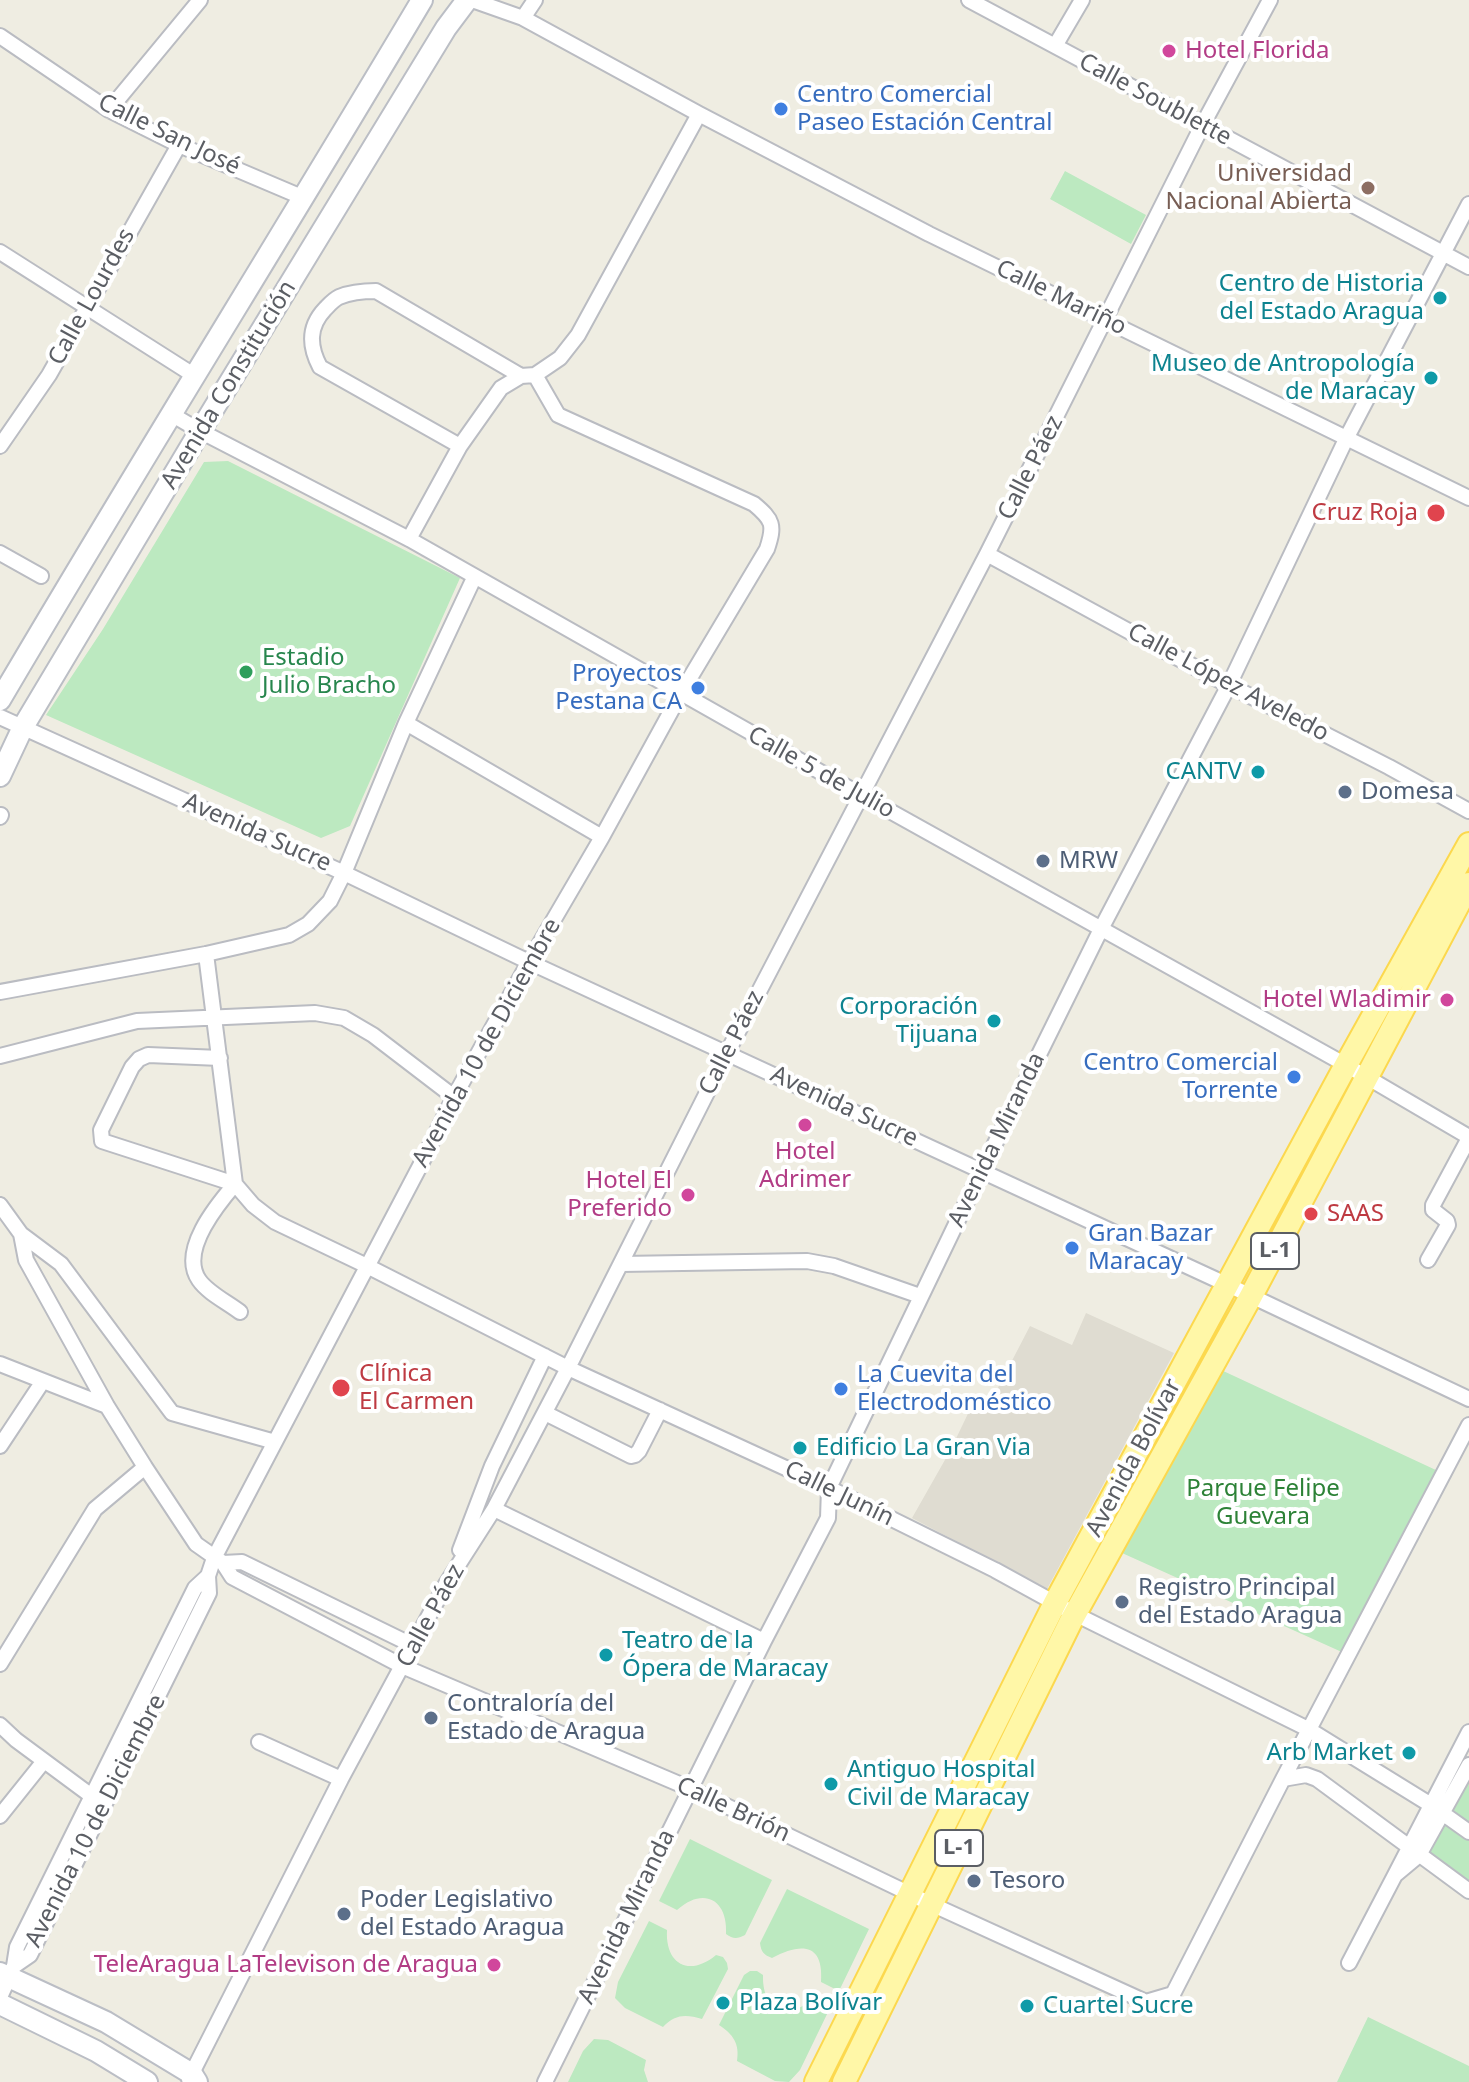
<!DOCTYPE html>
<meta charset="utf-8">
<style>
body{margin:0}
canvas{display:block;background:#efede2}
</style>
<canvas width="1469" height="2082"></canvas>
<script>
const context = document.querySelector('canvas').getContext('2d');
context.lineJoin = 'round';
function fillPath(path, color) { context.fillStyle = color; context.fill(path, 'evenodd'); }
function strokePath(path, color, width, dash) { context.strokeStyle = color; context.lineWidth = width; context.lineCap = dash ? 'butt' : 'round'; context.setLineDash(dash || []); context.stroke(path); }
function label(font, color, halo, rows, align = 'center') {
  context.font = font + ' "Noto Sans",sans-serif'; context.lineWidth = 8; context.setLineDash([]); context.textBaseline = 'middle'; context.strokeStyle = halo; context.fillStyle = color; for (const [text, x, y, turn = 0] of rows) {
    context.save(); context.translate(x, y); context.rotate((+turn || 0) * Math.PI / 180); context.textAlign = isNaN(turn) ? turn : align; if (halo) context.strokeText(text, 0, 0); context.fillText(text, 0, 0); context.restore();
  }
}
fillPath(new Path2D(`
 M 1086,1313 L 1174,1353 L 1047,1589 L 912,1518 L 950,1451 L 976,1397 L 990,1403 L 1030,1326 L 1072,1345 Z`), '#dfdcd1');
fillPath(new Path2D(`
 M 1065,171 L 1146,215 L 1131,244 L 1050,199 Z
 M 228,461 L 460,578 L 350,826 L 321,838 L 46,715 L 103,629 L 204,462 Z
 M 1219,1369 L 1438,1471 L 1344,1653 L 1122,1553 L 1158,1479 Z
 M 1469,1765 L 1469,1886 L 1421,1853 Z
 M 690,1839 L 772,1880 L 745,1935 C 737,1939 733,1939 726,1934 C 728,1900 704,1886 677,1910 L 659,1901 Z
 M 787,1889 L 869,1929 L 839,1991 L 821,1982 C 824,1942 800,1943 772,1958 C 764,1955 761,1952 760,1943 Z
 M 649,1921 L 667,1930 C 665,1965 690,1977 716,1955 L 723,1957 L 727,1963 L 728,1969 L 702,2019 C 686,2014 675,2014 663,2027 L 625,2008 L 615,1998 L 618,1982 Z
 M 750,1971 L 757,1971 L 763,1975 C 762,2009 785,2023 812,1999 L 830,2008 L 800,2070 L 789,2082 L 775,2081 L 737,2061 C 740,2044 733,2034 719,2025 L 744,1975 Z
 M 1368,2017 L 1469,2066 L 1469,2082 L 1337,2082 Z
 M 594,2039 L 608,2040 L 646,2060 L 644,2070 L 648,2082 L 568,2082 L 583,2051 Z`), '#bce9c0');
const street = new Path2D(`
 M 472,0 L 523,18 L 699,114 L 929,234 L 1469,498
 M 969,0 L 1469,267
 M 523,18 L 535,0
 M 0,36 L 109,110 L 179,145 L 304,198
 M 1055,46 L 1082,0
 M 109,110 L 200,0
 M 0,252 L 195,376
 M 171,414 L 200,431 L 409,539 L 861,795 L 1346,1065 L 1469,1137
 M 0,446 L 49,375 L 179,145
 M 460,446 L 320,367 C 309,346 308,327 325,309 C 329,305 333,300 339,297 C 351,292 363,291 376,291 L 521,376 L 535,375 L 560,358 L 578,335 L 699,114
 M 409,539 L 460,446 L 501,388 L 521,376
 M 0,553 L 41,576
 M 987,554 L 1211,676 L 1389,767 L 1469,811
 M 0,717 L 344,873 L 529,962 L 1228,1285 L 1469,1399
 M 406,723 L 602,837
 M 0,817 L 1,815
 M 206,954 L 235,1184 L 253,1205 L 275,1222 L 367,1266 L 568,1368 L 829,1488 L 995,1570 L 1075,1614 L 1308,1729 L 1431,1805 L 1469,1832
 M 0,992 L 206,954 L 289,935 L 308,924 L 330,901 L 344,873 L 406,723 L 474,578
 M 0,1056 L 137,1021 L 315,1013 L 344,1018 L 373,1035 L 454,1097
 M 220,1058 L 148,1055 L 139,1059 L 132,1067 L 101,1130 L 102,1141 L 235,1184 C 216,1206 179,1251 199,1280 C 208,1293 227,1302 240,1312
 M 0,1205 L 21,1234 L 61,1264 L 172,1413 L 275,1442
 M 21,1234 L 26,1260 L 107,1406 L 145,1467 L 196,1544 L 223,1563 L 232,1577 L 402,1666 L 691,1789 L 931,1904 L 1146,2002 L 1173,1994 L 1283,1779 L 1469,1425
 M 1428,1260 L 1448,1225 L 1447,1221 L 1433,1210 L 1433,1205 L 1469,1138
 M 621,1264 L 807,1261 L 834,1266 L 920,1296
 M 0,1364 L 107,1406
 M 545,1413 L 631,1456 L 635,1455 L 639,1451 L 660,1410
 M 0,1446 L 43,1381
 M 494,1509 L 764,1641
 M 460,1550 L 492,1466 L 545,1356
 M 223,1563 L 242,1562 L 414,1646
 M 0,1664 L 95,1509 L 145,1467
 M 0,1725 L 16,1740 L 97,1800
 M 1469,1732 L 1395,1875 L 1419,1855 L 1469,1765
 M 259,1742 L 341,1779
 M 1283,1779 L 1306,1775 L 1317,1779 L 1469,1891
 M 0,1816 L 44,1761
 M 1349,1963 L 1395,1875
 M 14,1966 L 30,1955 L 209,1593 L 208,1576 L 214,1558 L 421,1164 L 454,1097 L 529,962 L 602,837 L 681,693 L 767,549 C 775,525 773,520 754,504 L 558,415 L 535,375
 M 0,1997 L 14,1966 L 17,1947 L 195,1588 L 208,1576
 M 189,2079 L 341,1779 L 446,1584 L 494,1509 L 568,1368 L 727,1053 L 987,554 L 1202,126 L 1270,0
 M 545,2082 L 764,1641 L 828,1518 L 829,1488 L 981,1172 L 1101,929 L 1229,685 L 1347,437 L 1469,204`);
const secondary = new Path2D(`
 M 0,700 C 138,465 283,234 422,0
 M 0,776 L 23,727 L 200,431 L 446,28 L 467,0
 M 0,1973 L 106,2022 L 192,2074 L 197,2082
 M 0,2004 L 96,2051 L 147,2082`);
const primary = new Path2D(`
 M 816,2082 L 1055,1603 L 1346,1065 L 1469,844
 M 844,2082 L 1071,1621 L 1251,1296 L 1469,884`);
strokePath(street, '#babcc2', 18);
strokePath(secondary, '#bbbec5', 24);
strokePath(primary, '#fcd84e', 26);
strokePath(street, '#fff', 14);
strokePath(secondary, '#fff', 20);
strokePath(primary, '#fff7a7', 22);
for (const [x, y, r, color] of [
 [1169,51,8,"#d1479c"],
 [781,109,8,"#3f7fe0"],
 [1368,188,8,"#8d6e63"],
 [1440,298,8,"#0f9aa8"],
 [1431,378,8,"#0f9aa8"],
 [1436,513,10,"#e0444e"],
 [246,672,8,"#2e9e5b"],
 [698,688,8,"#3f7fe0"],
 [1258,772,8,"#0f9aa8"],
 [1345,792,8,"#5c6f8a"],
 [1043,861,8,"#5c6f8a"],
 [1447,1000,8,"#d1479c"],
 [994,1021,8,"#0f9aa8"],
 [1294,1077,8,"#3f7fe0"],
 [805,1125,8,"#d1479c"],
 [688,1195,8,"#d1479c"],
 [1311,1214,8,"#e0444e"],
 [1072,1248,8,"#3f7fe0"],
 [341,1388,10,"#e0444e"],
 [841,1389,8,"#3f7fe0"],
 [800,1448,8,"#0f9aa8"],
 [1122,1602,8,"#5c6f8a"],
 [606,1655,8,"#0f9aa8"],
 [431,1718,8,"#5c6f8a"],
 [1409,1753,8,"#0f9aa8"],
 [831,1784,8,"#0f9aa8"],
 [974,1881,8,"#5c6f8a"],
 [344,1914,8,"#5c6f8a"],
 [494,1965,8,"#d1479c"],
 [723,2003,8,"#0f9aa8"],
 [1027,2006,8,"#0f9aa8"]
]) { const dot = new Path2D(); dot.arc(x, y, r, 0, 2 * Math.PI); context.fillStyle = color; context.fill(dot); strokePath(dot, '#fff', 3); }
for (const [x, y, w] of [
 [1275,1251,48],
 [959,1848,48]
]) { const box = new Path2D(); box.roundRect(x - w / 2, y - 18, w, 36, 6); context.fillStyle = '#fff'; context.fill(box); strokePath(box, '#5b5e64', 2); }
label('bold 22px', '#5b5e64', null, [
 ["L-1",1275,1251],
 ["L-1",959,1848]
]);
label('24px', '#b23c85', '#fff', [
 ["Hotel Florida",1185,51,"left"],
 ["Hotel Wladimir",1431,1000],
 ["Hotel",805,1152,"center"],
 ["Adrimer",805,1180,"center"],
 ["Hotel El",672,1181],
 ["Preferido",672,1209],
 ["TeleAragua LaTelevison de Aragua",478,1965]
], 'right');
label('24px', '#366cbe', '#fff', [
 ["Centro Comercial",797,95],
 ["Paseo Estación Central",797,123],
 ["Proyectos",682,674,"right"],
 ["Pestana CA",682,702,"right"],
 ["Centro Comercial",1278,1063,"right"],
 ["Torrente",1278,1091,"right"],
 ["Gran Bazar",1088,1234],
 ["Maracay",1088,1262],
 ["La Cuevita del",857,1375],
 ["Electrodoméstico",857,1403]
], 'left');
label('24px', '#5b5e64', '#fff', [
 ["Calle Soublette",1155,100,28],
 ["Calle San José",169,135,26],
 ["Calle Lourdes",92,297,-61],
 ["Calle Mariño",1061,298,26],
 ["Avenida Constitución",229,385,-59],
 ["Calle Páez",1031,468,-63],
 ["Calle López Aveledo",1228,683,28],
 ["Calle 5 de Julio",821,773,29],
 ["Avenida Sucre",257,833,24],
 ["Avenida 10 de Diciembre",487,1043,-61],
 ["Calle Páez",732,1043,-63],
 ["Avenida Sucre",844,1107,25],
 ["Avenida Miranda",997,1140,-64],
 ["Avenida Bolívar",1134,1458,-62],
 ["Calle Junín",839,1494,26],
 ["Calle Páez",431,1616,-61],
 ["Calle Brión",733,1810,25],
 ["Avenida 10 de Diciembre",96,1821,-63],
 ["Avenida Miranda",627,1917,-64]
]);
label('24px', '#785e54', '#fff', [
 ["Universidad",1352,174],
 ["Nacional Abierta",1352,202]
], 'right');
label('24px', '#0d838f', '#fff', [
 ["Centro de Historia",1424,284],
 ["del Estado Aragua",1424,312],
 ["Museo de Antropología",1415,364],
 ["de Maracay",1415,392],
 ["CANTV",1242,772],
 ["Corporación",978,1007],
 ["Tijuana",978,1035],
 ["Edificio La Gran Via",816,1448,"left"],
 ["Teatro de la",622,1641,"left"],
 ["Ópera de Maracay",622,1669,"left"],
 ["Arb Market",1393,1753],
 ["Antiguo Hospital",847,1770,"left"],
 ["Civil de Maracay",847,1798,"left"],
 ["Plaza Bolívar",739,2003,"left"],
 ["Cuartel Sucre",1043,2006,"left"]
], 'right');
label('24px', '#be3a42', '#fff', [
 ["Cruz Roja",1418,513,"right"],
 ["SAAS",1327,1214],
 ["Clínica",359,1374],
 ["El Carmen",359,1402]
], 'left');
label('24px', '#27864d', '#fff', [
 ["Estadio",262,658],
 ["Julio Bracho",262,686]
], 'left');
label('24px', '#4e5e75', '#fff', [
 ["Domesa",1361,792],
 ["MRW",1059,861],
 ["Registro Principal",1138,1588],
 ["del Estado Aragua",1138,1616],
 ["Contraloría del",447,1704],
 ["Estado de Aragua",447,1732],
 ["Tesoro",990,1881],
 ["Poder Legislativo",360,1900],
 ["del Estado Aragua",360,1928]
], 'left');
label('24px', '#2d8237', '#fff', [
 ["Parque Felipe",1263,1489],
 ["Guevara",1263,1517]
]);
</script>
